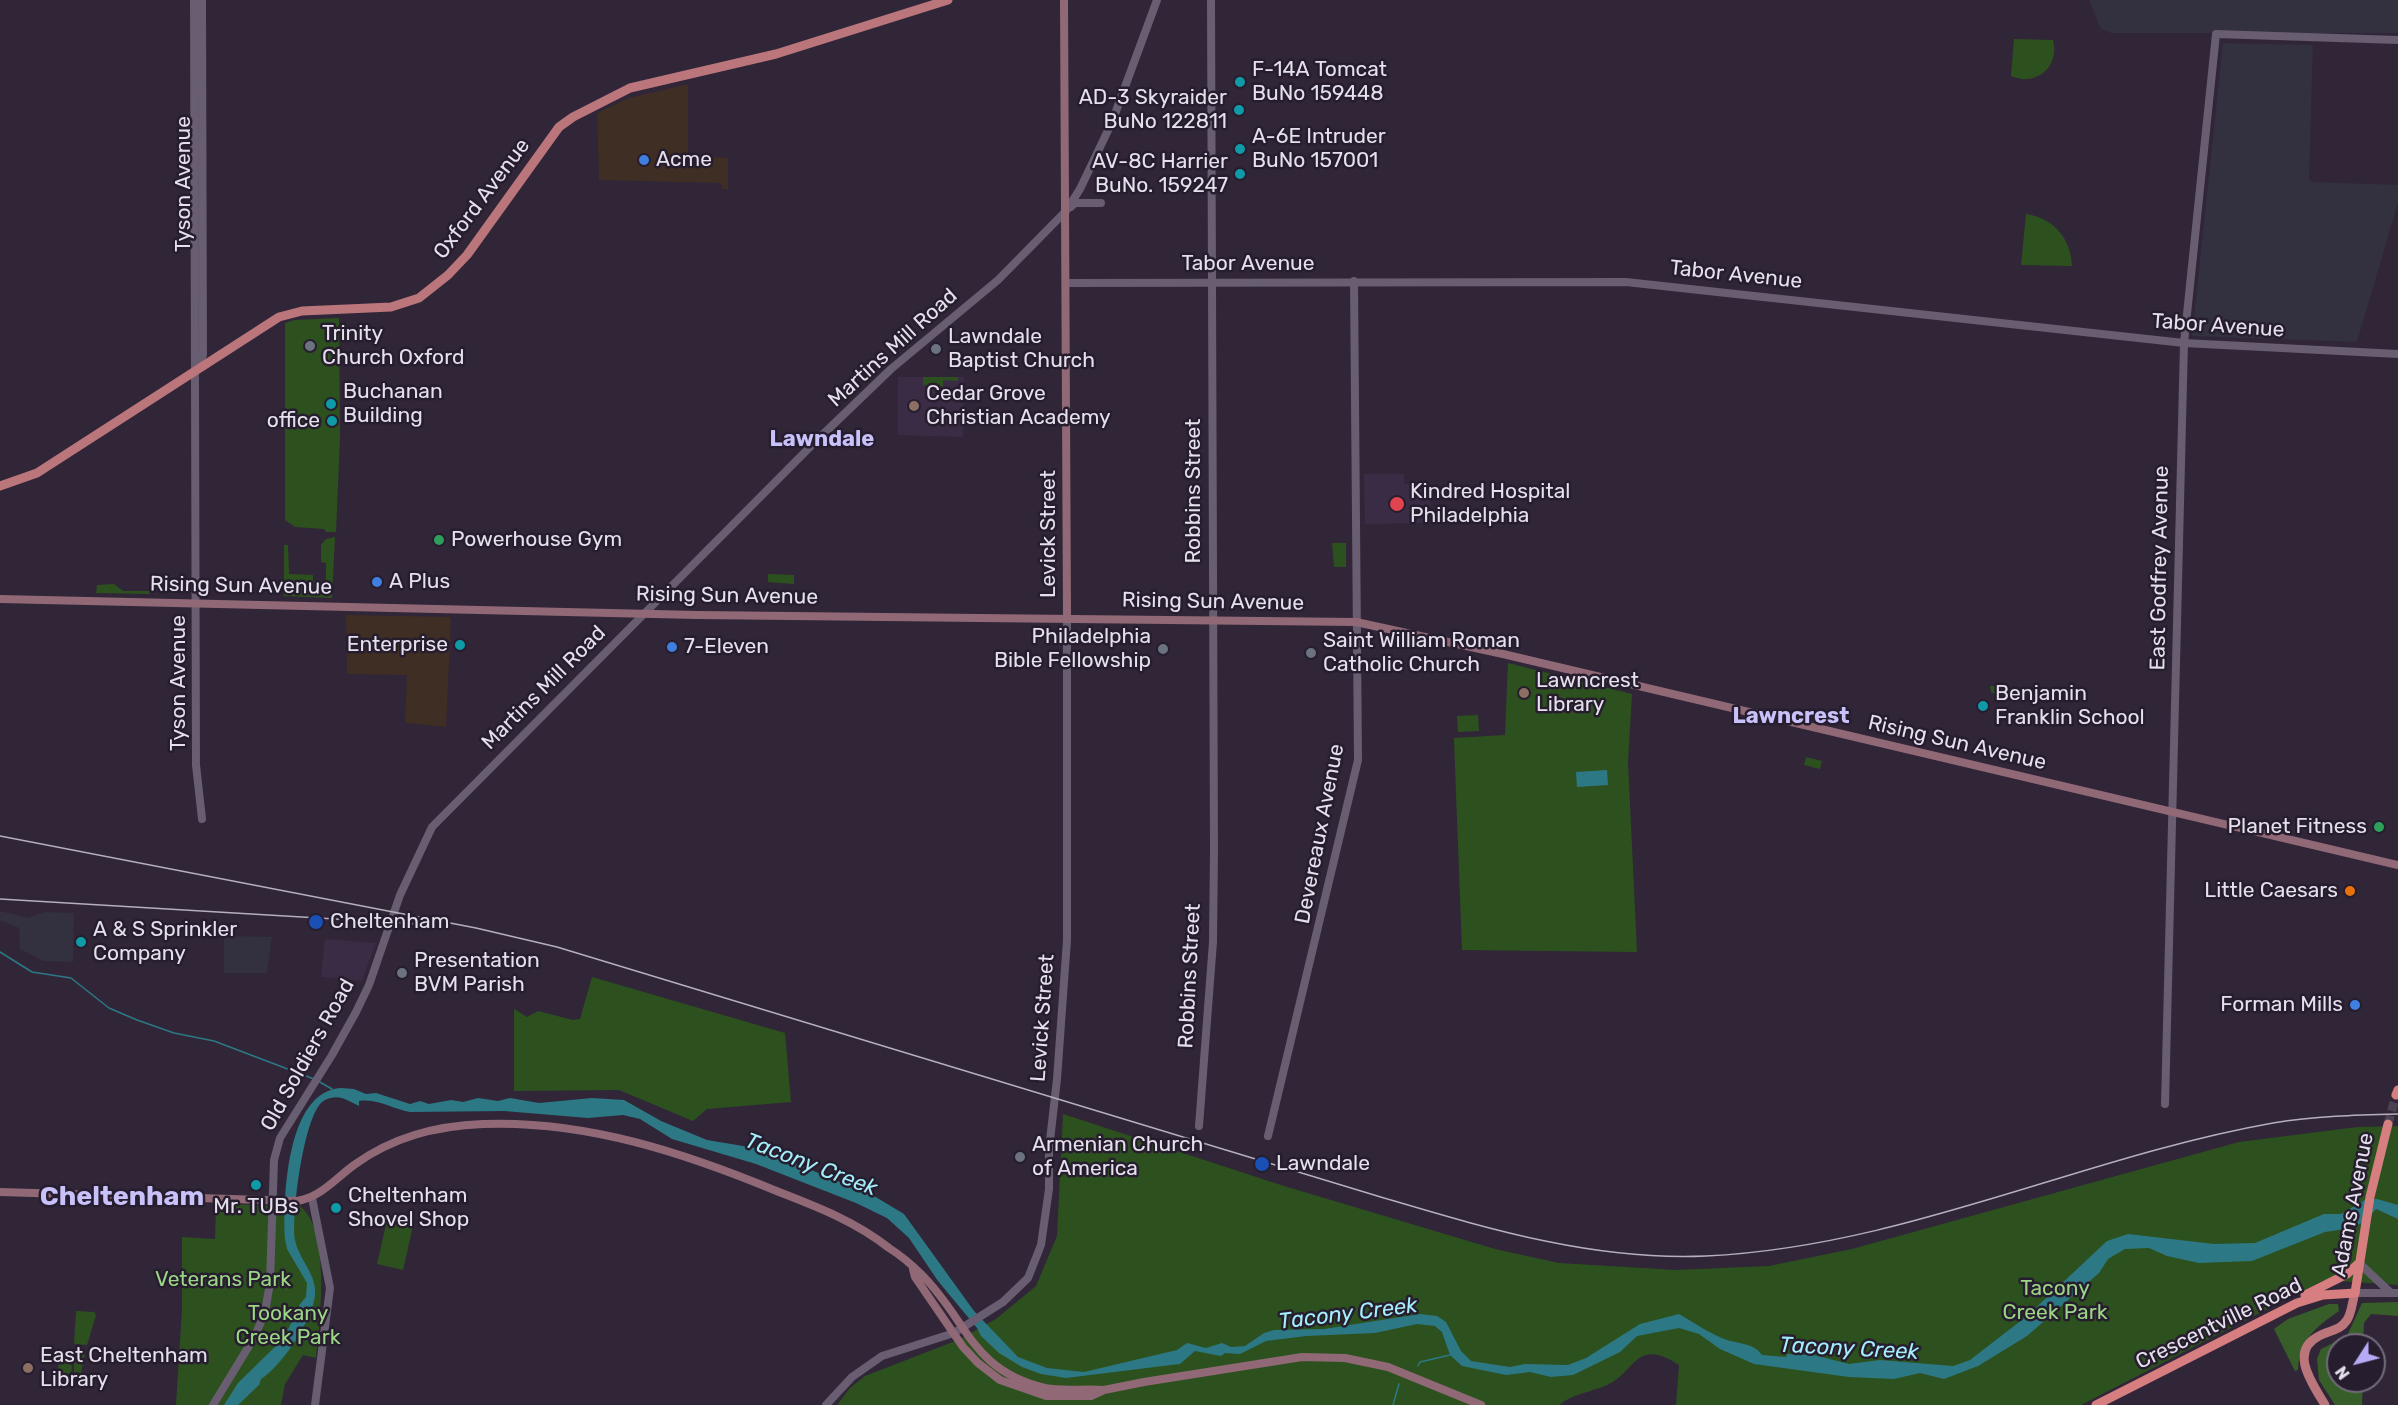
<!DOCTYPE html>
<style>
body{margin:0}
#map{position:relative;width:2398px;height:1405px;overflow:hidden;background:#302638;font-family:Rubik,sans-serif}
canvas{display:block}
.north{position:absolute;left:2326px;top:1333px;width:60px;height:60px;box-sizing:border-box;background:#261d2e;border:2px solid #736b7a;border-radius:50%;rotate:234deg;font-size:16px;font-weight:700;line-height:24px;text-align:center;color:#e6e0ec}
.north::after{content:'';display:block;margin:auto;width:21px;height:27px;background:#b7abf8;clip-path:polygon(50% 0,100% 100%,50% 72%,0 100%)}
</style>
<div id="map">
<canvas width="2398" height="1405"></canvas>
<div class="north">N</div>
</div>
<script>
const context = document.querySelector('canvas').getContext('2d');
context.lineJoin = 'round';
function fillPath(path, color) { context.fillStyle = color; context.fill(path, 'evenodd'); }
function strokePath(path, color, width, dash) { context.strokeStyle = color; context.lineWidth = width; context.lineCap = dash ? 'butt' : 'round'; context.setLineDash(dash || []); context.stroke(path); }
function label(font, color, halo, rows, align = 'center') {
  context.font = font + ' Rubik,sans-serif'; context.lineWidth = 5; context.setLineDash([]); context.textBaseline = 'middle'; context.strokeStyle = halo; context.fillStyle = color; for (const [text, x, y, turn = 0] of rows) {
    context.save(); context.translate(x, y); context.rotate((+turn || 0) * Math.PI / 180); context.textAlign = isNaN(turn) ? turn : align; if (halo) context.strokeText(text, 0, 0); context.fillText(text, 0, 0); context.restore();
  }
}
fillPath(new Path2D(`
 M 688,84 L 688,156 L 728,158 L 728,189 L 722,189 L 721,183 L 599,180 L 597,113 L 629,98 Z
 M 346,615 L 451,617 L 446,727 L 405,723 L 407,675 L 347,674 Z`), '#3f2e24');
fillPath(new Path2D(`
 M 2089,0 L 2398,0 L 2398,33 L 2111,33 L 2101,29 Z
 M 2223,43 L 2313,45 L 2309,179 L 2312,182 L 2398,185 L 2398,203 L 2357,342 L 2192,336 Z
 M 0,911 L 28,918 L 44,912 L 74,913 L 73,962 L 43,961 L 20,949 L 19,928 L 0,920 Z
 M 224,936 L 272,937 L 267,973 L 224,973 Z`), '#333040');
fillPath(new Path2D(`
 M 898,377 L 964,377 L 963,437 L 898,435 Z
 M 1364,474 L 1404,474 L 1404,484 L 1430,484 L 1431,523 L 1365,524 Z
 M 325,939 L 376,943 L 362,981 L 321,977 Z`), '#3a2c44');
fillPath(new Path2D(`
 M 2014,39 L 2053,40 C 2060,67 2036,87 2011,76 Z
 M 2026,214 C 2054,218 2071,239 2072,266 L 2021,265 Z
 M 339,318 L 340,437 L 336,532 L 326,532 L 324,529 L 295,527 L 285,520 L 285,323 L 295,320 Z
 M 923,377 L 958,377 L 958,381 L 943,380 L 943,386 L 923,385 Z
 M 335,537 L 332,598 L 284,596 L 284,545 L 288,545 L 289,574 L 313,575 L 313,581 L 326,582 L 326,563 L 321,562 L 321,545 L 326,539 Z
 M 1332,543 L 1346,543 L 1346,567 L 1334,567 Z
 M 768,574 L 794,575 L 794,584 L 768,582 Z
 M 114,584 L 123,591 L 149,591 L 150,594 L 96,593 L 97,585 Z
 M 1508,663 L 1632,694 L 1628,762 L 1637,952 L 1462,950 L 1454,741 L 1454,738 L 1505,735 Z
 M 1990,686 L 2009,686 L 2008,694 L 1999,697 L 1991,692 Z
 M 1478,715 L 1479,731 L 1458,732 L 1457,716 Z
 M 1806,757 L 1822,761 L 1820,769 L 1804,765 Z
 M 592,977 L 785,1033 L 791,1102 L 707,1109 L 693,1121 L 619,1090 L 514,1091 L 514,1009 L 527,1017 L 538,1011 L 573,1020 L 580,1019 Z
 M 1063,1114 L 1284,1186 L 1495,1249 L 1559,1263 L 1676,1270 L 1769,1266 L 1852,1249 L 2239,1142 L 2358,1127 L 2398,1126 L 2398,1285 L 2324,1280 L 2081,1405 L 1676,1405 L 1679,1365 C 1635,1336 1635,1373 1607,1385 C 1589,1393 1574,1393 1559,1405 L 837,1405 L 850,1388 L 865,1376 L 958,1340 L 996,1319 L 1036,1286 L 1057,1236 Z
 M 216,1204 L 300,1206 C 331,1230 320,1322 316,1358 L 303,1355 L 285,1384 L 281,1405 L 176,1405 L 182,1309 L 182,1237 L 215,1239 Z
 M 387,1220 L 413,1226 L 403,1270 L 377,1264 Z
 M 76,1311 L 94,1312 L 96,1315 L 87,1345 L 74,1344 Z
 M 78,1349 L 85,1354 L 81,1373 L 74,1372 L 74,1354 Z
 M58 1368a7 7 0 1 1 14 0a7 7 0 1 1-14 0Z`), '#2d511e');
fillPath(new Path2D(`
 M 2398,1302 L 2398,1316 L 2371,1314 L 2364,1323 L 2363,1345 L 2338,1345 L 2338,1381 L 2363,1381 L 2362,1405 L 2335,1405 L 2319,1380 L 2317,1359 L 2321,1349 L 2347,1336 L 2362,1303 Z
 M 2329,1304 L 2338,1304 L 2339,1311 C 2316,1327 2299,1340 2298,1370 L 2295,1371 L 2274,1329 L 2288,1319 Z`), '#375e28');
fillPath(new Path2D(`
 M 1607,770 L 1608,785 L 1577,787 L 1576,772 Z
 M 341,1088 L 354,1089 L 366,1094 L 376,1093 L 410,1104 L 420,1101 L 429,1104 L 451,1100 L 463,1102 L 478,1098 L 498,1101 L 510,1098 L 539,1103 L 592,1098 L 624,1100 L 661,1121 L 707,1140 L 755,1148 L 787,1160 L 874,1196 L 904,1214 L 974,1311 L 1018,1357 L 1047,1368 L 1084,1372 L 1177,1350 L 1187,1343 L 1206,1348 L 1222,1343 L 1231,1347 L 1245,1346 L 1264,1333 L 1274,1330 L 1324,1329 L 1420,1314 L 1437,1316 L 1446,1322 L 1461,1351 L 1471,1361 L 1510,1367 L 1525,1364 L 1568,1365 L 1586,1358 L 1640,1324 L 1679,1314 C 1693,1322 1712,1335 1727,1340 C 1739,1344 1754,1343 1762,1355 L 1786,1357 L 1787,1354 L 1814,1355 L 1849,1364 L 1880,1360 L 1953,1366 L 1970,1360 L 2027,1316 L 2107,1241 L 2128,1234 L 2214,1244 L 2255,1243 L 2324,1214 L 2341,1214 L 2365,1200 L 2377,1199 L 2398,1205 L 2398,1219 L 2376,1209 L 2365,1221 L 2352,1228 L 2325,1232 L 2252,1261 L 2199,1263 L 2167,1256 L 2149,1248 L 2125,1249 L 2108,1259 L 2099,1273 L 2027,1336 L 1978,1366 L 1944,1379 L 1920,1373 L 1894,1379 L 1849,1377 L 1754,1364 L 1720,1349 L 1699,1334 L 1679,1328 L 1637,1336 L 1620,1352 L 1573,1375 L 1551,1377 L 1530,1372 L 1506,1375 L 1462,1366 L 1450,1355 L 1442,1332 L 1435,1326 L 1417,1324 L 1375,1333 L 1306,1336 L 1266,1341 L 1240,1354 L 1225,1353 L 1221,1356 L 1195,1351 L 1180,1364 L 1171,1365 L 1066,1378 L 1041,1374 L 1022,1367 L 999,1353 L 981,1336 L 977,1328 L 938,1281 L 909,1238 L 887,1218 L 856,1203 L 756,1164 L 672,1139 L 640,1119 L 623,1115 L 588,1118 L 504,1111 L 410,1112 C 392,1109 378,1098 359,1101 L 359,1106 C 348,1101 339,1093 325,1100 C 304,1109 291,1217 295,1240 C 299,1260 317,1274 315,1295 C 313,1319 282,1366 261,1379 L 259,1385 L 238,1405 L 224,1405 L 238,1383 L 284,1338 L 300,1304 L 306,1297 L 307,1283 L 287,1249 L 285,1239 C 283,1199 286,1091 341,1088 Z`), '#2d7885');
strokePath(new Path2D(`
 M 0,952 L 32,972 L 71,978 L 109,1008 L 137,1020 L 174,1033 L 214,1041 L 314,1079
 M 318,1081 L 332,1089
 M 1418,1366 L 1420,1362 L 1450,1355
 M 1393,1405 L 1399,1384`), '#2d7885', 1.5);
strokePath(new Path2D(`
 M 2388,1124 L 2396,1095`), '#4b4253', 9, [9, 4.5]);
strokePath(new Path2D(`
 M 194,0 L 196,765 L 202,819
 M 1071,207 L 1075,203 L 1101,203
 M 1067,283 L 1626,282 L 2184,343 L 2398,354
 M 197,368 L 203,355 L 202,0
 M 2165,1104 L 2184,343 L 2216,34 L 2398,40
 M 1199,1126 L 1213,942 L 1214,850 L 1211,0
 M 1268,1136 L 1358,760 L 1354,281
 M 312,1198 L 330,1288 L 315,1405
 M 2359,1263 L 2391,1293
 M 2355,1293 L 2398,1293
 M 213,1405 L 255,1336 L 265,1312 L 270,1283 L 274,1160 L 280,1138 L 332,1055 L 356,1012 L 369,985 L 400,895 L 432,827 L 814,443 L 891,369 L 998,280 L 1066,211 L 1080,189 L 1112,122 L 1157,0
 M 826,1405 L 852,1377 L 882,1356 L 954,1333 L 1003,1302 L 1028,1278 L 1041,1245 L 1049,1189 L 1049,1149 L 1057,1079 L 1067,940 L 1067,618`), '#685d71', 8);
strokePath(new Path2D(`
 M 1064,0 L 1067,618
 M 0,599 L 697,615 L 1356,622 L 1503,654 L 2398,865
 M 0,1192 L 297,1201 C 321,1197 335,1179 354,1165 C 393,1137 435,1126 483,1124 C 586,1120 685,1153 779,1192 C 818,1207 856,1222 889,1248 C 900,1255 912,1265 921,1274 C 968,1320 970,1370 1045,1388 C 1065,1392 1085,1388 1104,1390
 M 913,1269 L 915,1277 L 963,1347 L 978,1363 L 1000,1380 L 1046,1396 L 1091,1396 L 1104,1390 L 1144,1382 L 1302,1357 L 1345,1358 L 1388,1367 L 1481,1405`), '#916976', 8);
strokePath(new Path2D(`
 M 0,486 L 37,473 L 279,317 L 302,311 L 391,307 L 419,298 L 448,275 L 467,255 L 559,127 L 573,117 L 630,88 L 776,54 L 948,0
 M 2325,1405 C 2315,1387 2287,1352 2319,1336 C 2329,1330 2340,1331 2347,1320 C 2352,1312 2352,1302 2355,1293`), '#bb767c', 9);
strokePath(new Path2D(`
 M 2396,1095 L 2398,1090
 M 2305,1295 L 2347,1274 L 2359,1263
 M 2096,1405 L 2297,1303 L 2323,1295 L 2355,1293 L 2370,1197 L 2388,1124`), '#d67e80', 9);
strokePath(new Path2D(`
 M 0,836 L 476,928 L 557,947 L 1384,1198 C 1489,1229 1594,1261 1706,1256 C 1903,1247 2081,1157 2273,1123 C 2315,1116 2356,1115 2398,1114
 M 0,899 L 419,924`), '#b6afbc', 1.5);
for (const [x, y, r, color] of [
 [1240,82,6,"#0f9aa8"],
 [1239,110,6,"#0f9aa8"],
 [1240,149,6,"#0f9aa8"],
 [644,160,6,"#3f7fe0"],
 [1240,174,6,"#0f9aa8"],
 [310,346,6,"#6b7280"],
 [936,349,6,"#6b7280"],
 [331,404,6,"#0f9aa8"],
 [914,406,6,"#8d6e63"],
 [332,421,6,"#0f9aa8"],
 [1397,504,8,"#e0444e"],
 [439,540,6,"#2e9e5b"],
 [377,582,6,"#3f7fe0"],
 [460,645,6,"#0f9aa8"],
 [672,647,6,"#3f7fe0"],
 [1163,649,6,"#6b7280"],
 [1311,653,6,"#6b7280"],
 [1524,693,6,"#8d6e63"],
 [1983,706,6,"#0f9aa8"],
 [2379,827,6,"#2e9e5b"],
 [2350,891,6,"#e8710a"],
 [316,922,8,"#1a4fb4"],
 [81,942,6,"#0f9aa8"],
 [402,973,6,"#6b7280"],
 [2355,1005,6,"#3f7fe0"],
 [1020,1157,6,"#6b7280"],
 [1262,1164,8,"#1a4fb4"],
 [256,1185,6,"#0f9aa8"],
 [336,1208,6,"#0f9aa8"],
 [28,1368,6,"#8d6e63"]
]) { const dot = new Path2D(); dot.arc(x, y, r, 0, 2 * Math.PI); context.fillStyle = color; context.fill(dot); strokePath(dot, '#261d2e', 2); }
label('21px', '#e6e0ec', '#261d2e', [
 ["F-14A Tomcat",1252,70],
 ["BuNo 159448",1252,94],
 ["AD-3 Skyraider",1227,98,"right"],
 ["BuNo 122811",1227,122,"right"],
 ["A-6E Intruder",1252,137],
 ["BuNo 157001",1252,161],
 ["Acme",656,160],
 ["AV-8C Harrier",1228,162,"right"],
 ["BuNo. 159247",1228,186,"right"],
 ["Trinity",322,334],
 ["Church Oxford",322,358],
 ["Lawndale",948,337],
 ["Baptist Church",948,361],
 ["Buchanan",343,392],
 ["Building",343,416],
 ["Cedar Grove",926,394],
 ["Christian Academy",926,418],
 ["office",320,421,"right"],
 ["Kindred Hospital",1410,492],
 ["Philadelphia",1410,516],
 ["Powerhouse Gym",451,540],
 ["A Plus",389,582],
 ["Philadelphia",1151,637,"right"],
 ["Bible Fellowship",1151,661,"right"],
 ["Saint William Roman",1323,641],
 ["Catholic Church",1323,665],
 ["Enterprise",448,645,"right"],
 ["7-Eleven",684,647],
 ["Lawncrest",1536,681],
 ["Library",1536,705],
 ["Benjamin",1995,694],
 ["Franklin School",1995,718],
 ["Planet Fitness",2367,827,"right"],
 ["Little Caesars",2338,891,"right"],
 ["Cheltenham",330,922],
 ["A & S Sprinkler",93,930],
 ["Company",93,954],
 ["Presentation",414,961],
 ["BVM Parish",414,985],
 ["Forman Mills",2343,1005,"right"],
 ["Armenian Church",1032,1145],
 ["of America",1032,1169],
 ["Lawndale",1276,1164],
 ["Cheltenham",348,1196],
 ["Shovel Shop",348,1220],
 ["Mr. TUBs",256,1207,"center"],
 ["East Cheltenham",40,1356],
 ["Library",40,1380]
], 'left');
label('21px', '#e6e0ec', '#261d2e', [
 ["Tyson Avenue",184,184,-90],
 ["Oxford Avenue",482,199,-53],
 ["Tabor Avenue",1248,264],
 ["Tabor Avenue",1736,275,6],
 ["Tabor Avenue",2218,326,4],
 ["Martins Mill Road",893,348,-42],
 ["Robbins Street",1194,491,-90],
 ["Levick Street",1049,534,-90],
 ["East Godfrey Avenue",2160,568,-89],
 ["Rising Sun Avenue",241,586,1],
 ["Rising Sun Avenue",727,596,1],
 ["Rising Sun Avenue",1213,602,1],
 ["Tyson Avenue",179,683,-90],
 ["Martins Mill Road",544,688,-45],
 ["Rising Sun Avenue",1957,743,13],
 ["Devereaux Avenue",1320,834,-79],
 ["Robbins Street",1190,976,-87],
 ["Levick Street",1043,1018,-86],
 ["Old Soldiers Road",308,1055,-61],
 ["Adams Avenue",2353,1205,-79],
 ["Crescentville Road",2219,1324,-26]
]);
label('21px', '#9bd585', '#261d2e', [
 ["Veterans Park",223,1280],
 ["Tacony",2055,1289],
 ["Creek Park",2055,1313],
 ["Tookany",288,1314],
 ["Creek Park",288,1338]
]);
label('bold 22px', '#c8c1fa', '#261d2e', [
 ["Lawndale",822,440],
 ["Lawncrest",1791,717]
]);
label('italic 22px', '#a4edfb', '#261d2e', [
 ["Tacony Creek",811,1165,21],
 ["Tacony Creek",1348,1314,-7],
 ["Tacony Creek",1849,1349,3]
]);
label('bold 27px', '#c8c1fa', '#261d2e', [
 ["Cheltenham",122,1197]
]);
</script>
